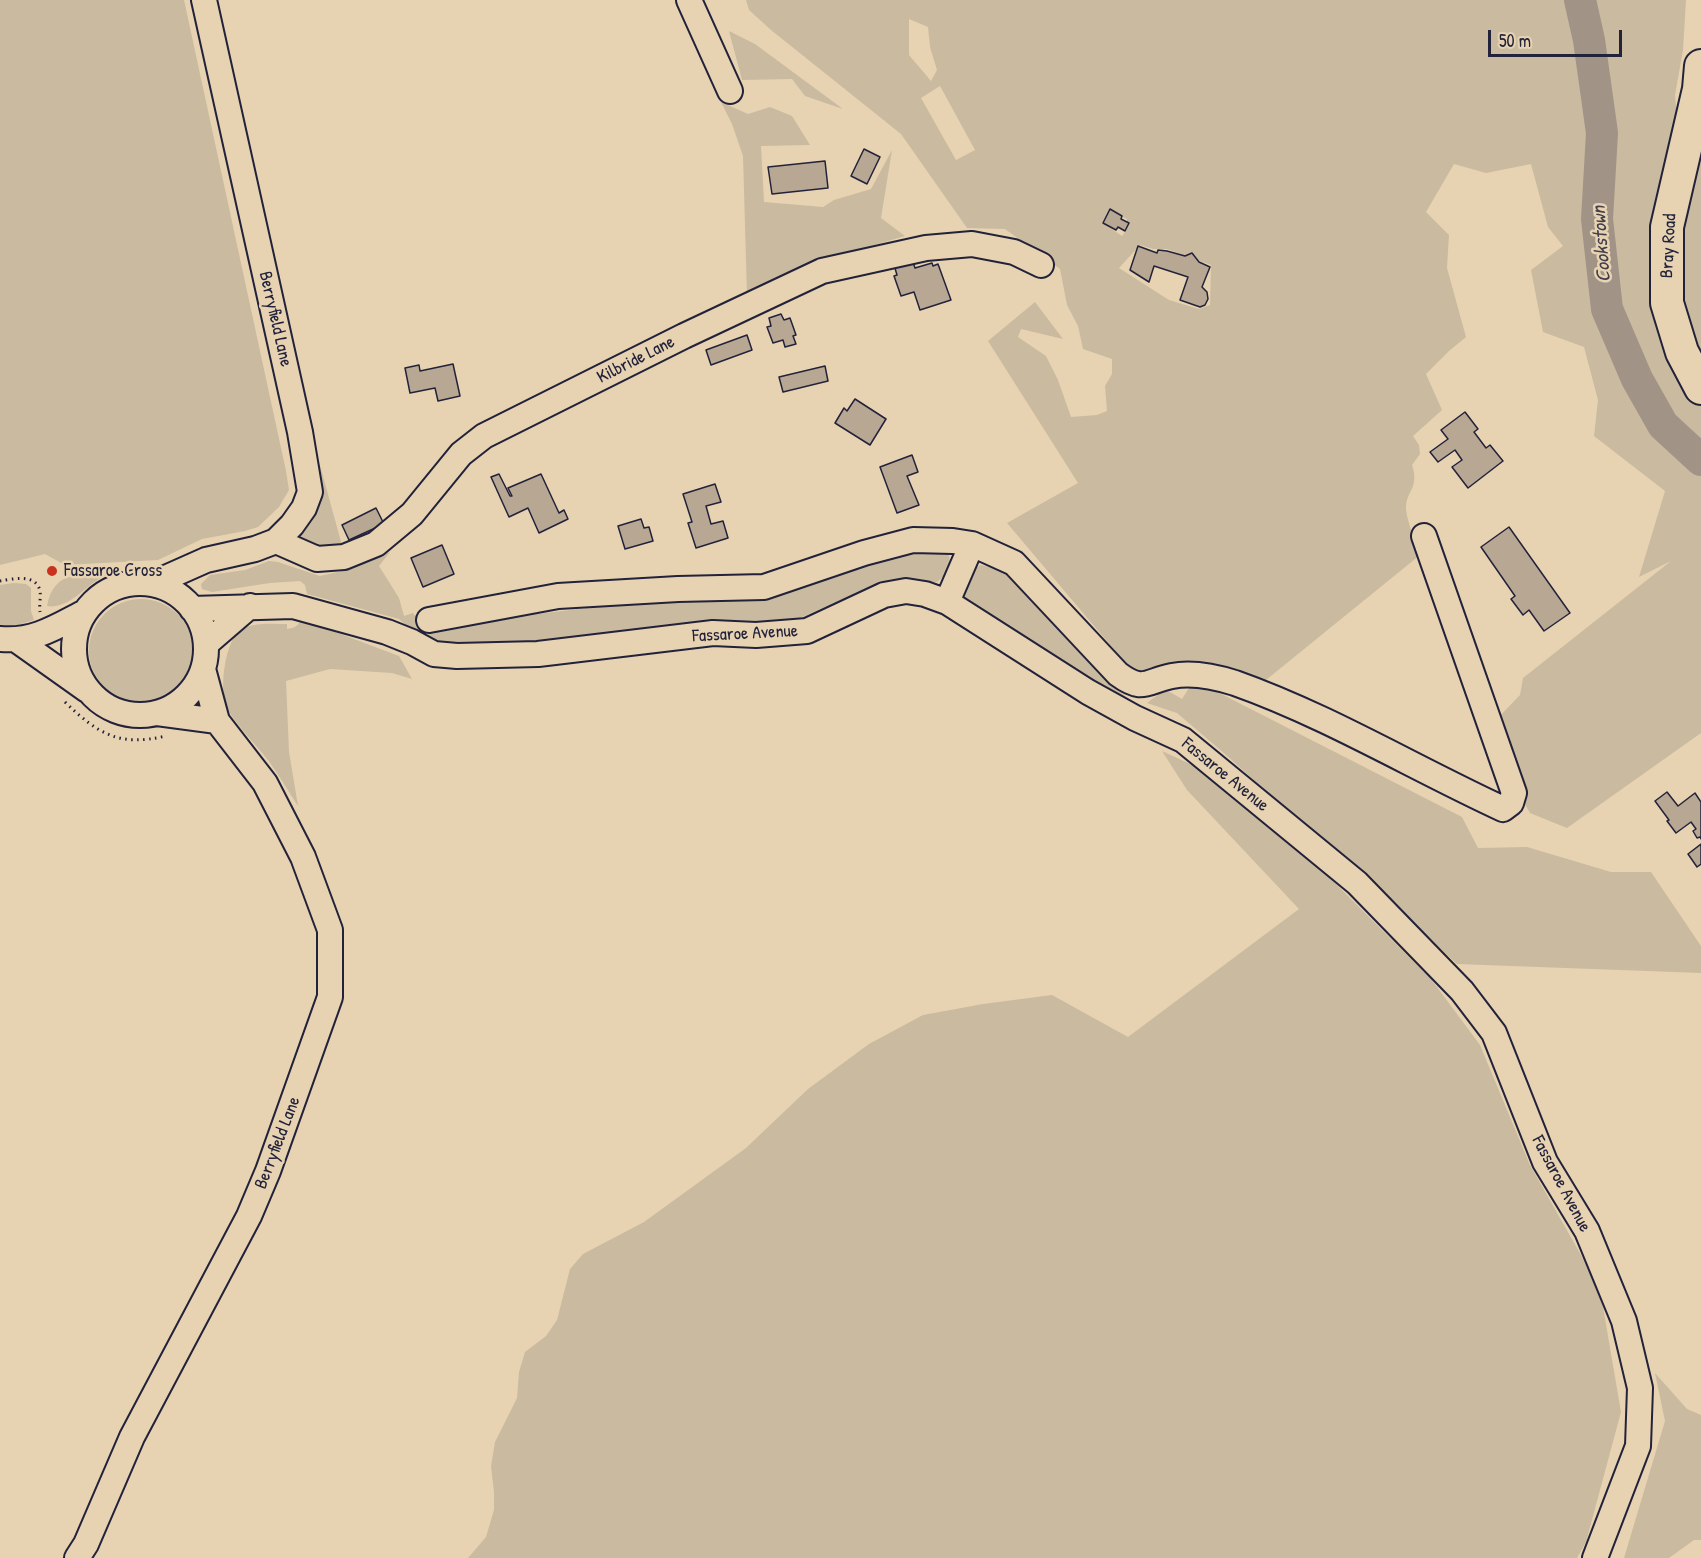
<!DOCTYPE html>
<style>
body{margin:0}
#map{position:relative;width:1701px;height:1558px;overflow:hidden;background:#e7d3b1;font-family:"Patrick Hand",sans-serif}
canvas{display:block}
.scale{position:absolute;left:1488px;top:30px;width:134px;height:27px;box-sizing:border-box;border:3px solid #22223b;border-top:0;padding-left:8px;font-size:18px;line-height:21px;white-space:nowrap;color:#22223b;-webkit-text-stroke:4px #e7d3b1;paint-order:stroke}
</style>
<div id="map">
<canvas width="1701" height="1558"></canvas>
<div class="scale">50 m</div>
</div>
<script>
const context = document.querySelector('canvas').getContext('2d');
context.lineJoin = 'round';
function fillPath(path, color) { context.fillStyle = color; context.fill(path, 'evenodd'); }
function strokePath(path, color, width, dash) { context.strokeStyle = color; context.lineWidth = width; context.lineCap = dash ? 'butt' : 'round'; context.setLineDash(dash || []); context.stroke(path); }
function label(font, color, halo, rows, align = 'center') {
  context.font = font + ' "Patrick Hand",sans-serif'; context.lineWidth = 5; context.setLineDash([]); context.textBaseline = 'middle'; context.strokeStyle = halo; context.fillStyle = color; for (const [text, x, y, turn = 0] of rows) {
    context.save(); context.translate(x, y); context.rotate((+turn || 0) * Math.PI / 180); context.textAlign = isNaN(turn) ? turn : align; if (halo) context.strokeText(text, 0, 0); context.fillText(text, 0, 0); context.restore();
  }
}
fillPath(new Path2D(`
 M 0,0 L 184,0 L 286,471 L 289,490 L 279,507 L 258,527 L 245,531 L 202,539 L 158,560 L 65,565 L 45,554 L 0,565 Z
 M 746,0 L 1686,0 L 1683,50 L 1675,95 L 1681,164 L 1701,144 L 1701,733 L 1567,828 L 1530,813 L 1521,797 L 1498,718 L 1520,695 L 1523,678 L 1671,561 L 1639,577 L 1665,491 L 1594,436 L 1598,400 L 1584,347 L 1543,332 L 1531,270 L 1563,246 L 1548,227 L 1531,164 L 1486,173 L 1454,164 L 1426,212 L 1449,235 L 1447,268 L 1466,337 L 1449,351 L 1426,374 L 1442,410 L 1413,436 L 1419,445 L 1420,454 L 1412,465 C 1420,489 1405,491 1406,510 C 1408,525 1416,541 1420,555 L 1261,684 L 1172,664 L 1133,672 L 1007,523 L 1078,483 L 988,341 L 1035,302 L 1063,339 L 1021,329 L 1018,337 L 1046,356 L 1058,380 L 1071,417 L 1097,415 L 1107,411 L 1105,386 L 1112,374 L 1112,359 L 1083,349 L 1078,326 L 1067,305 L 1060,269 L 1005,229 L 967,228 L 901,134 L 771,30 L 749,10 ZM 909,19 L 928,27 L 930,47 L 937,70 L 931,81 L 909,55 ZM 940,86 L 975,150 L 956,160 L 921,98 ZM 1110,210 L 1127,219 L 1127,229 L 1122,236 L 1103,223 ZM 1140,245 L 1153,249 L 1167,249 L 1211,265 L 1210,305 L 1199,309 L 1169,300 L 1119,268 Z
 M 729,31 L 755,44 L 843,109 L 805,96 L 792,79 L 742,80 Z
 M 721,102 L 748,114 L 770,107 L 792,116 L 810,145 L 761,146 L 764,202 L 823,207 L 834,200 L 871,189 L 892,150 L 881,218 L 905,236 L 820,261 L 747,295 L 743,156 L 732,124 Z
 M 318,458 L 343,549 L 324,552 L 303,543 L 301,538 L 314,459 Z
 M 931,551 L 948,553 C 953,565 947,575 937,582 L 892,581 L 872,586 L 800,618 L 770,623 L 715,621 L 548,641 L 461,648 L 433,643 L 417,635 L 399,619 L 307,594 L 305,585 L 300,581 L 270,583 L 212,592 L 202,589 L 201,584 L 210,575 L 245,570 L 269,561 L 278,562 L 320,576 L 351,569 L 390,552 L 379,566 L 399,598 L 404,616 L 413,613 L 422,626 L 433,629 L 528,615 L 630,603 L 902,554 Z
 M 981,565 L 1001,570 L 1011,576 L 1083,656 L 1127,698 L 1086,676 L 1054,655 L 1015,634 L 962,599 C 961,588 970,569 981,565 Z
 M 108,574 C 88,582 70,610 47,606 C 54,570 79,575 108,574 Z
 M 14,583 L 26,584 L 31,588 L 31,611 L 34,620 L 14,626 L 0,625 L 0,585 Z
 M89 651a52 52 0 1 1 104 0a52 52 0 1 1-104 0Z
 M 301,619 L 399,656 L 412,679 L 392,673 L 330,669 L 286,681 L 289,752 L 298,806 C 288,791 279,775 268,760 C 258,747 231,719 226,706 C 219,689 225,638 242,629 C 256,622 272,624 287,624 L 287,629 C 295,628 298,626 301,619 Z
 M 1194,680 L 1462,817 L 1478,848 L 1527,847 L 1611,872 L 1651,872 L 1701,946 L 1701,973 L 1457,964 L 1225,754 L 1177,713 L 1147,703 L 1159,694 L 1168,691 L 1182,699 Z
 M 1162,751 L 1203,770 L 1309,857 L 1431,979 L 1480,1045 L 1530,1165 L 1590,1271 L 1603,1307 L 1621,1412 L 1586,1542 L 1577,1558 L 468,1558 L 486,1537 L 494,1510 L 494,1492 L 491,1466 L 495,1442 L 517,1398 L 519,1372 L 525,1352 L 546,1336 L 557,1320 L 570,1269 L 583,1254 L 644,1222 L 746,1148 L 808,1089 L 869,1044 L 923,1015 L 983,1004 L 1052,995 L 1128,1037 L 1299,909 L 1187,790 Z
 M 1655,1373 L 1687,1409 L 1701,1415 L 1701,1540 L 1694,1540 L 1669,1558 L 1624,1558 L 1665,1421 Z`), '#cabaa0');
strokePath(new Path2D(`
 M 1580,0 L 1589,40 L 1602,133 L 1597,219 L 1607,309 L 1637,379 L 1663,425 L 1701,460`), '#a19487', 32);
const building = new Path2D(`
 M 864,149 L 880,157 L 867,184 L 851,176 Z
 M 825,161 L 828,188 L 772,194 L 768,167 Z
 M 1110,209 L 1122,216 L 1121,219 L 1129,223 L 1125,231 L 1118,227 L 1116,230 L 1103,223 Z
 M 1138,246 L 1157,253 L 1158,250 L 1167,251 L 1185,256 L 1192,253 L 1199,262 L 1210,267 L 1202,287 L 1207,292 L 1208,299 L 1205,305 L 1200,307 L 1180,300 L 1188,277 L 1154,266 L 1149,282 L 1130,270 Z
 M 912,259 L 915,268 L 932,263 L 933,266 L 938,264 L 951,300 L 920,310 L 914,292 L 901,296 L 894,276 L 897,275 L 894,265 Z
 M 781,314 L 784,320 L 790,318 L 796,335 L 793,336 L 796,344 L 785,347 L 783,340 L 773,343 L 767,327 L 771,326 L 769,318 Z
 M 747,335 L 752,350 L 711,365 L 706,350 Z
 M 453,364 L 460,396 L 438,401 L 435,388 L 410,393 L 405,368 L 419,365 L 420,371 Z
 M 825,366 L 828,381 L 783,392 L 779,377 Z
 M 855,399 L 886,419 L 870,445 L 835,423 L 844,408 L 847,411 Z
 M 1465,412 L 1478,429 L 1474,432 L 1486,448 L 1490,445 L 1503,461 L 1468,488 L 1452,467 L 1462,460 L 1455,450 L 1438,462 L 1430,452 L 1448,439 L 1441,430 Z
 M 912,455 L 918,472 L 907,476 L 919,505 L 897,513 L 880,467 Z
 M 499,474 L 510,496 L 512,496 L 508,488 L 541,474 L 559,513 L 564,510 L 568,519 L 539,533 L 528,508 L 509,517 L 491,477 Z
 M 715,484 L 721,502 L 706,506 L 711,524 L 723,521 L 728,538 L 696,548 L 688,523 L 692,522 L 683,494 Z
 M 376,508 L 384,524 L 349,540 L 342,525 Z
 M 641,519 L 644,528 L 649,527 L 653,541 L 625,549 L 618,526 Z
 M 1509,527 L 1570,613 L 1544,631 L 1529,610 L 1523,615 L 1511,599 L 1515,596 L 1481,547 Z
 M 442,545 L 454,574 L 423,587 L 411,558 Z
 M 1667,792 L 1678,806 L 1695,793 L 1701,802 L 1701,839 L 1700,837 L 1697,838 L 1693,831 L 1696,829 L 1691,822 L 1676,833 L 1667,821 L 1669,820 L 1655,801 Z
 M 1701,844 L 1701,864 L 1697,867 L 1688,854 Z`);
fillPath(building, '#b7a793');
strokePath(building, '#22223b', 1.5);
const minor = new Path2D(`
 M 689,0 L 730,91
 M 276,541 L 317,559 L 344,557 L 376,544 L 412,514 L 461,454 L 484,436 L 684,336 L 822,271 L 926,248 L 972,244 L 1014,252 L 1041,265
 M74 649a66 66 0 1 1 132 0a66 66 0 1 1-132 0Z
 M 152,584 L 206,560 L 255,549 L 276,541 L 292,525 L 304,508 L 310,492 L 300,432 L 204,0
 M 947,602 L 972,544
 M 192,609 L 293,606 L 387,632 L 412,642 L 434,654 L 457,656 L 538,654 L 713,633 L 756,635 L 807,631 L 884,595 L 906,591 L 925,594 L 947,602 L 1088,692 L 1135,718 L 1183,740 L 1357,883 L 1462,991 L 1494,1033 L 1545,1162 L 1587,1231 L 1624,1321 L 1640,1388 L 1638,1446 L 1595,1558
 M 429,620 L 558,596 L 678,589 L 764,587 L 864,553 L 913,540 L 953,541 L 972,544 L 1014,563 L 1118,674 C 1144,693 1146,681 1172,676 C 1192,672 1216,677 1235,683 C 1328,716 1414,768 1503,809 L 1511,803 L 1514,793 L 1424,536
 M 0,639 C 34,642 56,627 85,612
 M 18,641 L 87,690
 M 206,644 L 250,606
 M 157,713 L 217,721
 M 77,1558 L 86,1544 L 132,1437 L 249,1216 L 268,1171 L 330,997 L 330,930 L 303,857 L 265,783 L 217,721 L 203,669`);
const major = new Path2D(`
 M 1701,66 L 1699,89 L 1667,227 L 1667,303 L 1682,352 L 1701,388`);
strokePath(minor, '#22223b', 28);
strokePath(major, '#22223b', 36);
strokePath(new Path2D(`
 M 0,581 C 13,579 36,573 40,591 C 41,597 39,605 40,612
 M 65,702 C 98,734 119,747 166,736`), '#22223b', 3, [1.5, 4.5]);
strokePath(minor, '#e7d3b1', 24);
strokePath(major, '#e7d3b1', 32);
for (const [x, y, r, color] of [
 [52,571,6,"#c8321e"]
]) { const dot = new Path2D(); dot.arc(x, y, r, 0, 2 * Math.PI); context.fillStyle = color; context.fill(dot); strokePath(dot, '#e7d3b1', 2); }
label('18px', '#22223b', '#e7d3b1', [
 ["Bray Road",1669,246,-87],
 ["Berryfield Lane",275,319,77],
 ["Kilbride Lane",636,360,-27],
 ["Fassaroe Avenue",745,634,-3],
 ["Fassaroe Avenue",1225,775,39],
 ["Berryfield Lane",278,1143,-69],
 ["Fassaroe Avenue",1561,1184,62]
]);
label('18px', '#22223b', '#e7d3b1', [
 ["Fassaroe Cross",64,571]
], 'left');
label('italic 20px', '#423e4e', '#e7d3b1', [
 ["Cookstown",1602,244,-94]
]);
</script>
